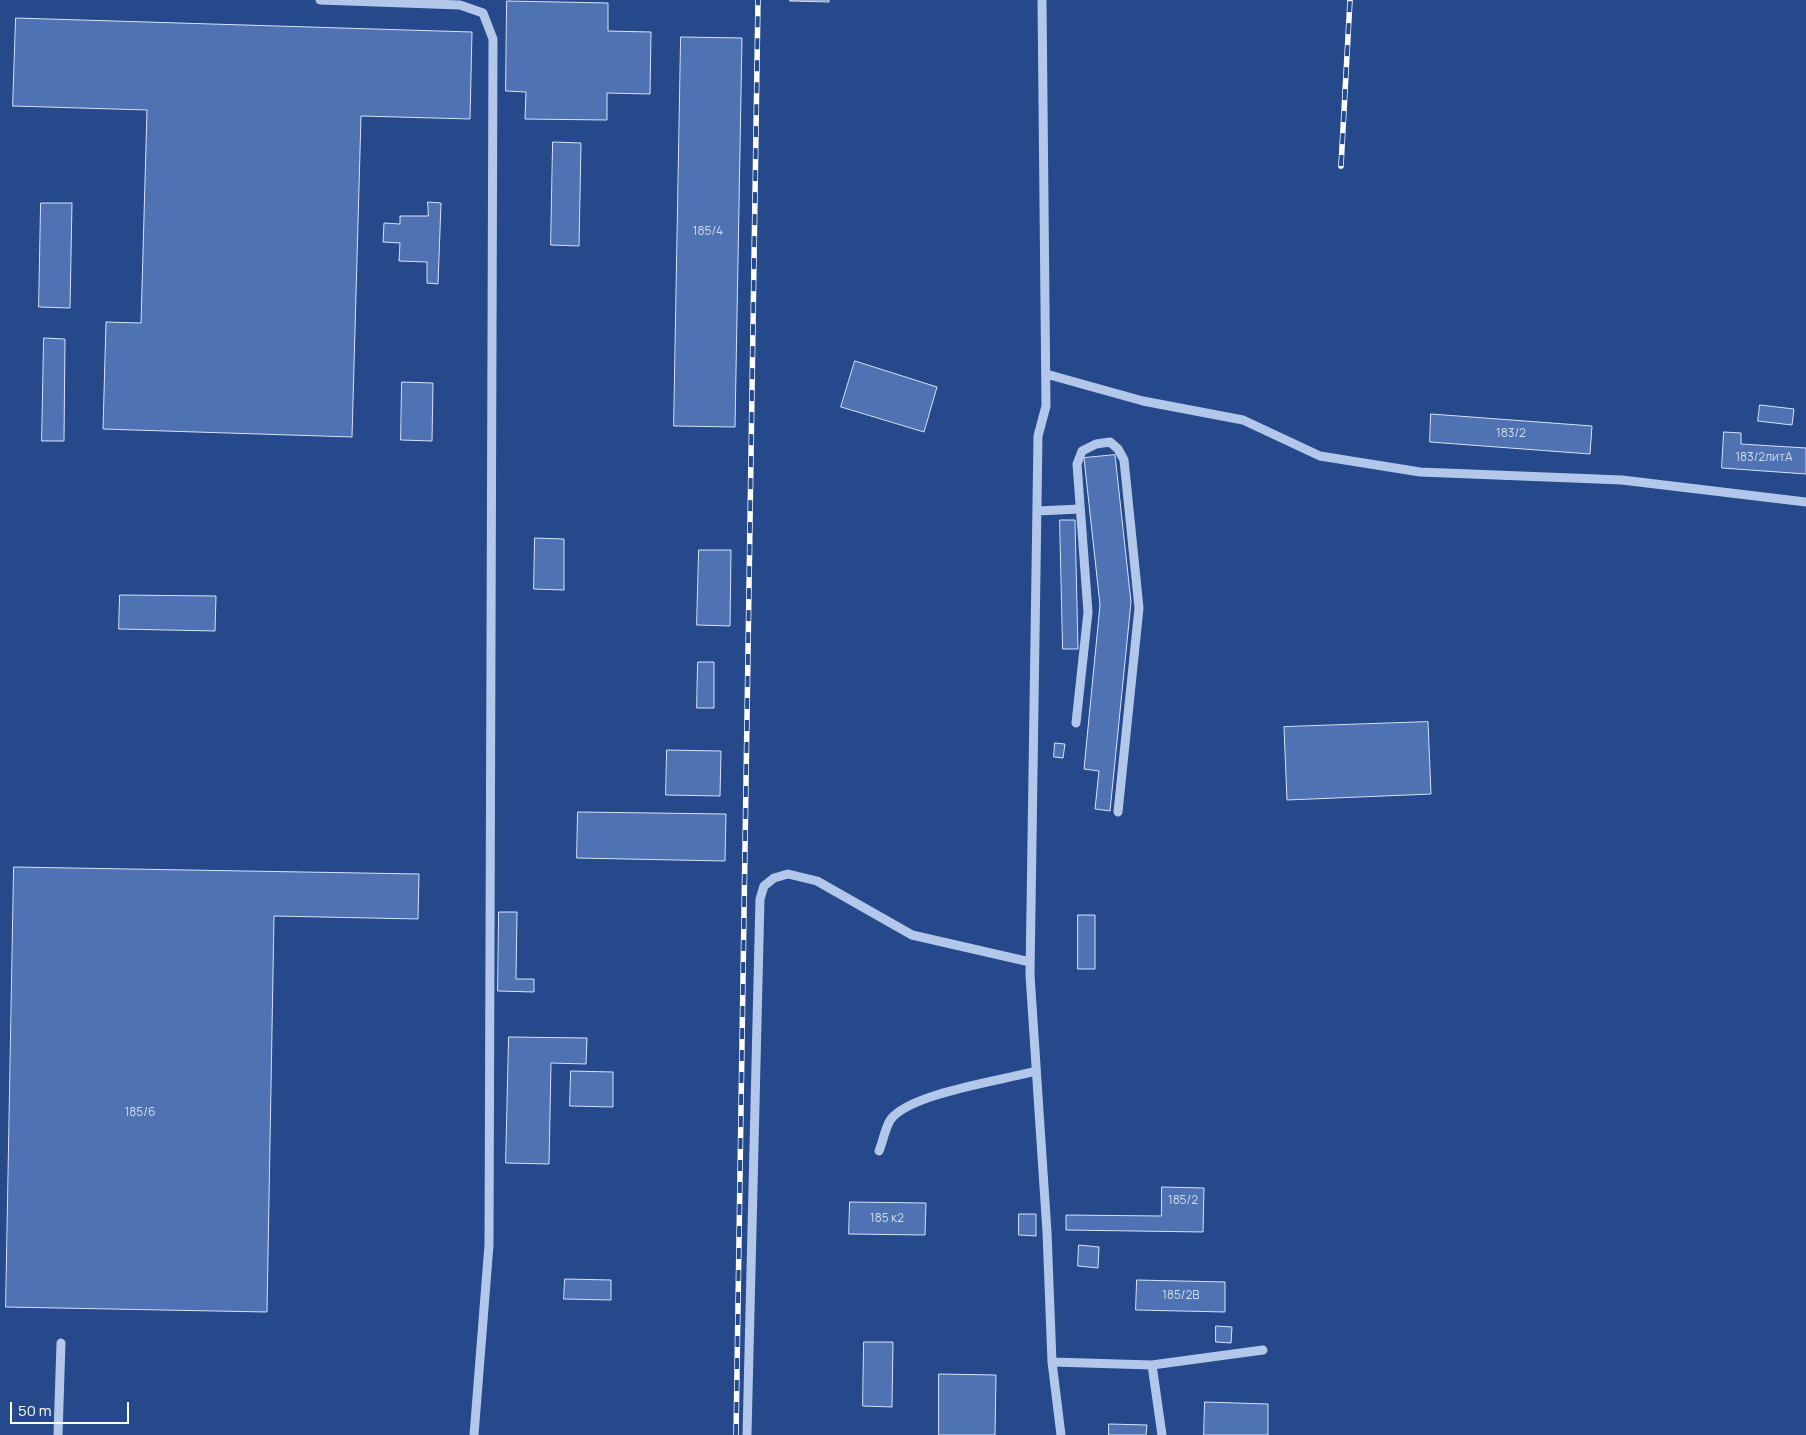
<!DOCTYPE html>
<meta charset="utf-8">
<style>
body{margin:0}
#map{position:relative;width:1806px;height:1435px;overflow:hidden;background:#25498b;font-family:Manrope,sans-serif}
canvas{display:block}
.scale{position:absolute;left:10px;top:1402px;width:119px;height:22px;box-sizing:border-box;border:2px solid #fff;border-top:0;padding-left:6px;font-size:15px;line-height:18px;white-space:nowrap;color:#fff;-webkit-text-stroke:4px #25498b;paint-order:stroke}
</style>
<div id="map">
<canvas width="1806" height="1435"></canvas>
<div class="scale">50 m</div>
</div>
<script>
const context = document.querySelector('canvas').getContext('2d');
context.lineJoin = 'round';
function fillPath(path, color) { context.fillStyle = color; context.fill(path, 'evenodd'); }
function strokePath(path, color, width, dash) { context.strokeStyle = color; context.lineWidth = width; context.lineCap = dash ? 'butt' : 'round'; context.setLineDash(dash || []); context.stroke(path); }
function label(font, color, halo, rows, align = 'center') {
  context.font = font + ' Manrope,sans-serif'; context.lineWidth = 4; context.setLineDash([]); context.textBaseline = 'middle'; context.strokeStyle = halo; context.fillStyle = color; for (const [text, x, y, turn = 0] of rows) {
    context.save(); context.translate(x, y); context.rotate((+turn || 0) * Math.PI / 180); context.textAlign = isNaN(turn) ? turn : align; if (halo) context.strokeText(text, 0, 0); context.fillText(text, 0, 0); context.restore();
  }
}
const building = new Path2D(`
 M 790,0 L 829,0 L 829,2 L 790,1 Z
 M 507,1 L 608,3 L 608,31 L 651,32 L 650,94 L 607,93 L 607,120 L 525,119 L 526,92 L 506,91 Z
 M 16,18 L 472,32 L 470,119 L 361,116 L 352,437 L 103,429 L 106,322 L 141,323 L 147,110 L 13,106 Z
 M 681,37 L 742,38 L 735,427 L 674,426 Z
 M 553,142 L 581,143 L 579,246 L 551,245 Z
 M 428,202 L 441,203 L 438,284 L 427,283 L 427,262 L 399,261 L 400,243 L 383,242 L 384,223 L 400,224 L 400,216 L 428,216 Z
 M 41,203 L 72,203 L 70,308 L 39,307 Z
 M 44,338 L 65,339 L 64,441 L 42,441 Z
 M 855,361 L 937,387 L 924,432 L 841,407 Z
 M 402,382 L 433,383 L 432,441 L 401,440 Z
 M 1760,405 L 1794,409 L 1792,425 L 1758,421 Z
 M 1431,414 L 1592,426 L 1590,454 L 1430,442 Z
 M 1724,432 L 1741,433 L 1741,444 L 1806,448 L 1806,474 L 1722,468 Z
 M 1115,455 L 1131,602 L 1110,811 L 1095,809 L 1099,771 L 1084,769 L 1100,605 L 1084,458 Z
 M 1060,520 L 1075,520 L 1078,649 L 1063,649 Z
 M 535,538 L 564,539 L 564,590 L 534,589 Z
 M 699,550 L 731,550 L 730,626 L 697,625 Z
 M 120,595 L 216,596 L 215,631 L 119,629 Z
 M 698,662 L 714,662 L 714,708 L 697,708 Z
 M 1428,722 L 1431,794 L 1287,800 L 1284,727 Z
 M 1055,743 L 1065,744 L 1063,758 L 1054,757 Z
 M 667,750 L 721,751 L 720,796 L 666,795 Z
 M 578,812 L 726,814 L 725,861 L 577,858 Z
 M 14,867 L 419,874 L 418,919 L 274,916 L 267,1312 L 6,1307 Z
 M 499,912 L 517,912 L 516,979 L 534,979 L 534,992 L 498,991 Z
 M 1078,915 L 1095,915 L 1095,969 L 1078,969 Z
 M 509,1037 L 587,1038 L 586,1064 L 551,1063 L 549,1164 L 506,1163 Z
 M 571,1071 L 613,1072 L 613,1107 L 570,1106 Z
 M 1162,1187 L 1204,1188 L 1203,1232 L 1066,1230 L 1066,1215 L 1161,1216 Z
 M 850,1202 L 926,1203 L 925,1235 L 849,1234 Z
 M 1019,1214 L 1036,1214 L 1036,1236 L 1019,1235 Z
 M 1079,1245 L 1099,1247 L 1098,1268 L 1078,1266 Z
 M 565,1279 L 611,1280 L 611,1300 L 564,1299 Z
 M 1137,1280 L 1225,1282 L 1225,1312 L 1136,1310 Z
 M 1216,1326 L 1232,1327 L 1231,1343 L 1216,1342 Z
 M 864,1342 L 893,1342 L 892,1407 L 863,1406 Z
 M 939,1374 L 996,1375 L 995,1435 L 939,1435 Z
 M 1205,1402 L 1268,1404 L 1268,1435 L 1204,1435 Z
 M 1109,1424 L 1147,1425 L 1146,1435 L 1109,1435 Z`);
fillPath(building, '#4e72b2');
strokePath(building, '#d8e3f8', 1);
strokePath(new Path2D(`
 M 320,0 L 460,5 L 483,13 L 493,39 L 489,1245 L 474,1435
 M 1042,0 L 1046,406 L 1038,436 L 1030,975 L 1047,1232 L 1052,1362 L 1061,1435
 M 1046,374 L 1143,401 L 1243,420 L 1320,456 L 1420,472 L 1622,480 L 1806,502
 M 1037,511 L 1080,509
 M 1076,723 L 1088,612 L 1077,464 L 1082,451 L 1096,444 L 1110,442 L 1118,449 L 1124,460 L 1139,608 L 1118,812
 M 879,1151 C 883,1142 885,1127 891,1119 C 911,1093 1004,1080 1036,1071
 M 1052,1362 L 1152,1365 L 1263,1350
 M 1152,1365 L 1162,1435
 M 58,1435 L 61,1343
 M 747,1435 L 760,899 L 764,886 L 774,878 L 788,874 L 817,881 L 912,935 L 1030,962`), '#b3c7ea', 9);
const rail = new Path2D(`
 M 1341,166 L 1350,0
 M 736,1435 L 758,0`);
strokePath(rail, '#fff', 5.5);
strokePath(rail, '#25498b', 4, [11]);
label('12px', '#d3dcec', null, [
 ["185/4",708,232],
 ["183/2",1511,434],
 ["183/2литА",1764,458],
 ["185/6",140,1113],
 ["185/2",1183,1201],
 ["185 к2",887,1219],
 ["185/2В",1181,1296]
]);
</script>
